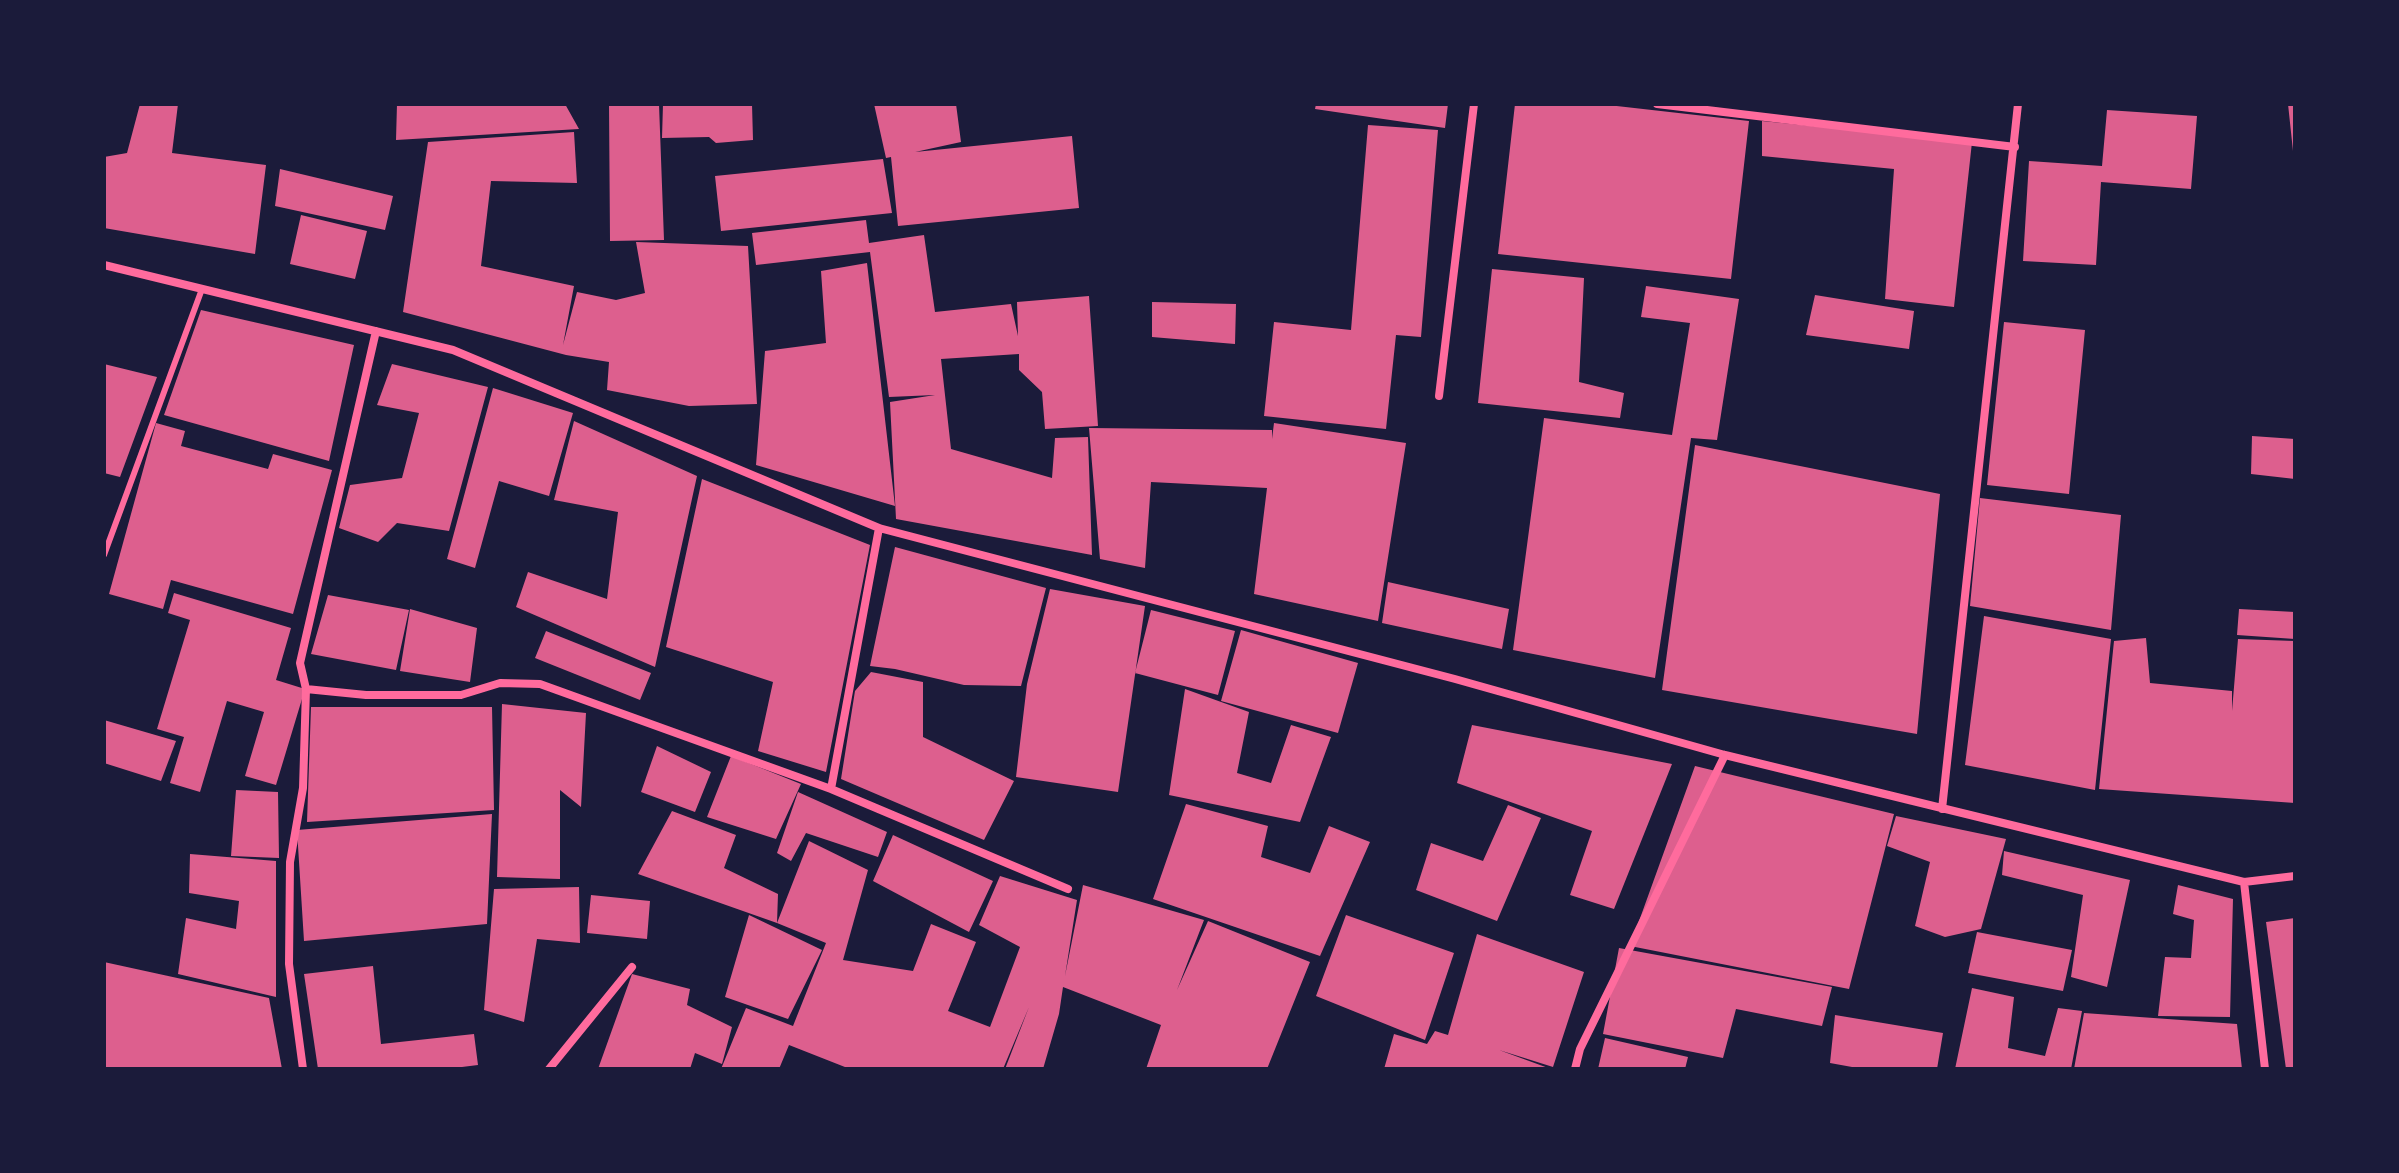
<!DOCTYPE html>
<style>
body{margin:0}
#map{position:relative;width:2399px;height:1173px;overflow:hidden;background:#1b1b3a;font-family:Commissioner,sans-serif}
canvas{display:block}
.frame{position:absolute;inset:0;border:106px solid #1b1b3a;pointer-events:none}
</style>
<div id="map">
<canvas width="2399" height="1173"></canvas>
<div class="frame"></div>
</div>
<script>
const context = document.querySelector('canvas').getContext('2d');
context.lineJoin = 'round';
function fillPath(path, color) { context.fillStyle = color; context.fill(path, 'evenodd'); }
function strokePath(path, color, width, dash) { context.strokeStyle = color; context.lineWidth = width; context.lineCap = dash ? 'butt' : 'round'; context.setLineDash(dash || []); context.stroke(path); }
fillPath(new Path2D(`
 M 140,104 L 178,104 L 172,153 L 266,165 L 255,254 L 104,228 L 104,157 L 127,153 Z
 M 397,104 L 565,104 L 579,129 L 396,140 Z
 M 609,104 L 659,104 L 664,240 L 610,241 Z
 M 663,104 L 752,104 L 753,140 L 716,143 L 709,137 L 662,138 Z
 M 874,104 L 956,104 L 961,142 L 915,152 L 1072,136 L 1079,208 L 898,226 L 891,157 L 886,158 Z
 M 1316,104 L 1448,104 L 1445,128 L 1315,109 Z
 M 1515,104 L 1599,104 L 1749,121 L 1731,279 L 1498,254 Z
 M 2288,104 L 2295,104 L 2295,150 L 2293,151 Z
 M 2107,110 L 2197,116 L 2191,189 L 2101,182 L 2096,265 L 2023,261 L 2029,161 L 2102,166 Z
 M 1762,121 L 1972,142 L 1954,307 L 1885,299 L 1894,169 L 1762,156 Z
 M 1368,125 L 1438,130 L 1421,337 L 1396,335 L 1386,429 L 1264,416 L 1274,322 L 1351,330 Z
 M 574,132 L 577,183 L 491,181 L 481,266 L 574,286 L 563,345 L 577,292 L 616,300 L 645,293 L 636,242 L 748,246 L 757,404 L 689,406 L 607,390 L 609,362 L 566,355 L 403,312 L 428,142 Z
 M 883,159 L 892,213 L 721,231 L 715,176 Z
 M 280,169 L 393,196 L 385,230 L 275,206 Z
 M 301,215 L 367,231 L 355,279 L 290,264 Z
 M 866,220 L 869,243 L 924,235 L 935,312 L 1011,304 L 1018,336 L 1017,302 L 1089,296 L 1098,426 L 1045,429 L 1042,392 L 1019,370 L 1019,354 L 941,359 L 951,449 L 1052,478 L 1055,438 L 1088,437 L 1092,555 L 896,519 L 890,402 L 935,395 L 889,397 L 870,252 L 756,265 L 752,233 Z
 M 867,263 L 895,506 L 756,465 L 765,351 L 826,343 L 821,271 Z
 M 1492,269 L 1584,278 L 1579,382 L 1624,393 L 1620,418 L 1478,403 Z
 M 1646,286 L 1739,299 L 1717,440 L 1691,438 L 1655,678 L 1513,650 L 1544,418 L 1672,435 L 1690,323 L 1641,317 Z
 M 1815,295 L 1914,311 L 1909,349 L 1806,335 Z
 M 1152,302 L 1236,304 L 1235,344 L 1152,337 Z
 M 201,310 L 354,345 L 329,461 L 164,415 Z
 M 2004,322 L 2085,330 L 2069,494 L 1987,485 Z
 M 104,364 L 157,377 L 120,477 L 104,473 Z
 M 392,364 L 488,387 L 449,531 L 397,523 L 378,542 L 339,528 L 350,485 L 402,478 L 419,413 L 377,405 Z
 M 493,388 L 573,413 L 549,496 L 499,481 L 475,568 L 447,559 Z
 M 574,421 L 697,476 L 655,667 L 516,607 L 528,572 L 607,599 L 618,512 L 554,500 Z
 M 156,423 L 185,431 L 181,446 L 268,469 L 273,454 L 332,470 L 293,614 L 171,580 L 163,609 L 109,594 Z
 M 1274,423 L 1406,443 L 1378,621 L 1254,594 L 1267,488 L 1151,482 L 1145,568 L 1100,559 L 1089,428 L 1272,430 L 1272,439 Z
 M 2252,436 L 2295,439 L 2295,479 L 2251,474 Z
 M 1695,445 L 1940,494 L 1917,734 L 1662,690 Z
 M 702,479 L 870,545 L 826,772 L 758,751 L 773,682 L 666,647 Z
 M 1980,498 L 2121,515 L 2111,630 L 1970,606 Z
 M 895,547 L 1046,588 L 1021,686 L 964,685 L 895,669 L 870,666 Z
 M 1388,582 L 1509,609 L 1502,649 L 1382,623 Z
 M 1050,589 L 1145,606 L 1118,792 L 1016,777 L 1027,684 Z
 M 174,593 L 291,628 L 276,680 L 305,689 L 276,785 L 245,776 L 264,712 L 227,701 L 200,792 L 170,783 L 184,737 L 157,729 L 190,620 L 168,613 Z
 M 328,595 L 409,610 L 396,670 L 311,654 Z
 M 410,609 L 477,628 L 470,682 L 400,671 Z
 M 2239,609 L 2295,612 L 2295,639 L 2237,635 Z
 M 1151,610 L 1235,631 L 1218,695 L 1135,673 Z
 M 1984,616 L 2111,639 L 2095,790 L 1965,765 Z
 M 1241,630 L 1358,663 L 1338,733 L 1221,701 Z
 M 546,631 L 651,673 L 640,700 L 535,658 Z
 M 2146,638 L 2150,683 L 2232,691 L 2232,711 L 2238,639 L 2295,641 L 2295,803 L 2099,789 L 2114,641 Z
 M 871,672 L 923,682 L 923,737 L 1014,781 L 984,840 L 841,779 L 855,691 Z
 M 1185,689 L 1249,712 L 1237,773 L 1271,783 L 1291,725 L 1331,737 L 1300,822 L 1169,795 Z
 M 502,704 L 586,713 L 581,807 L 560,790 L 560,879 L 497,877 Z
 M 311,707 L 492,707 L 494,810 L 307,822 Z
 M 104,720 L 176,741 L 161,781 L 104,763 Z
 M 1472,725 L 1672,764 L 1614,909 L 1570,895 L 1592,831 L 1457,783 Z
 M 657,746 L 711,772 L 695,812 L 641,792 Z
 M 731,756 L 801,784 L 776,839 L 707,817 Z
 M 1695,766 L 1894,814 L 1849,989 L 1630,946 Z
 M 236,790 L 278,792 L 279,858 L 231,856 Z
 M 798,792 L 887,832 L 878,857 L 806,833 L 791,861 L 777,853 Z
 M 1186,804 L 1268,826 L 1261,857 L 1310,873 L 1329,826 L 1370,842 L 1320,956 L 1153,899 Z
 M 1508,805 L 1541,818 L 1497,921 L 1416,890 L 1431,843 L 1483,861 Z
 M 672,811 L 736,835 L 724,868 L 778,894 L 777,923 L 638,874 Z
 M 492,814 L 487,924 L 304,941 L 297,830 Z
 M 1896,816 L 2006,839 L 1981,929 L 1945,937 L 1915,926 L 1930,862 L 1887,846 Z
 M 893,835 L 993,881 L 969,932 L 873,881 Z
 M 809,841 L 868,870 L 843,960 L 913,971 L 931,924 L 976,942 L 948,1011 L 990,1027 L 1020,947 L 979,925 L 1000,876 L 1077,900 L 1065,976 L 1083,885 L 1204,920 L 1177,990 L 1208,921 L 1310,962 L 1267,1069 L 1146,1069 L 1161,1025 L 1063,987 L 1059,1014 L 1043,1069 L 1005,1069 L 1029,1007 L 1003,1069 L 850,1069 L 789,1045 L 779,1069 L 721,1069 L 746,1008 L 793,1026 L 826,943 L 777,923 Z
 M 2004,851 L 2130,880 L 2107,987 L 2071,977 L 2083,895 L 2002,875 Z
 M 190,854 L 276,861 L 276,997 L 178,974 L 186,918 L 236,929 L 239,901 L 189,893 Z
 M 2178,885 L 2233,899 L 2230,1017 L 2158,1016 L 2165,957 L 2191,958 L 2194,920 L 2173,914 Z
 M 579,887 L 580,943 L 537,939 L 524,1022 L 484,1010 L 494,889 Z
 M 591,895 L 650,901 L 647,939 L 587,933 Z
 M 749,915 L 822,950 L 788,1019 L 725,997 Z
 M 1346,915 L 1454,953 L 1425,1040 L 1316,996 Z
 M 2295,918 L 2295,1069 L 2286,1069 L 2266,922 Z
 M 1977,932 L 2072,950 L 2063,991 L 1968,973 Z
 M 1477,934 L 1584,972 L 1553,1067 L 1499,1050 L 1551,1069 L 1384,1069 L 1394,1034 L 1427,1044 L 1435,1031 L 1448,1035 Z
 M 1619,948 L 1832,987 L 1822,1026 L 1736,1009 L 1723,1058 L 1603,1034 Z
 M 104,962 L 269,998 L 282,1069 L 104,1069 Z
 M 373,966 L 381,1044 L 474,1034 L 478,1065 L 446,1069 L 318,1069 L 304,974 Z
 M 632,974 L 690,989 L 687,1005 L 732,1027 L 722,1064 L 695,1053 L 690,1069 L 598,1069 Z
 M 1972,988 L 2014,997 L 2008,1048 L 2045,1056 L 2058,1008 L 2082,1011 L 2071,1069 L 1955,1069 Z
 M 2084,1013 L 2237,1024 L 2242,1069 L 2074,1069 Z
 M 1835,1015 L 1943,1033 L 1937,1069 L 1863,1069 L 1830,1063 Z
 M 1605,1038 L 1688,1057 L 1685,1069 L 1598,1069 Z`), '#dd5f8e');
strokePath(new Path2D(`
 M 104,555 L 202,289`), '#ff6b9d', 6);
strokePath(new Path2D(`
 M 1657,104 L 2015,147
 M 104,265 L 453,350 L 879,528 L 1455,679 L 1725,755 L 2244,882 L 2295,876
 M 1439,396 L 1474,104
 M 306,689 L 366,695 L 461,695 L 500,683 L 540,684 L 831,789 L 1068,889
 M 831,789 L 879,528
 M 1942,809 L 2018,104
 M 2244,882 L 2265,1069
 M 303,1069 L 289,964 L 290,862 L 303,788 L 306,689 L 300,663 L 376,331
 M 549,1069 L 632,967
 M 1575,1069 L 1580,1049 L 1725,755`), '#ff6b9d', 8);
</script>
